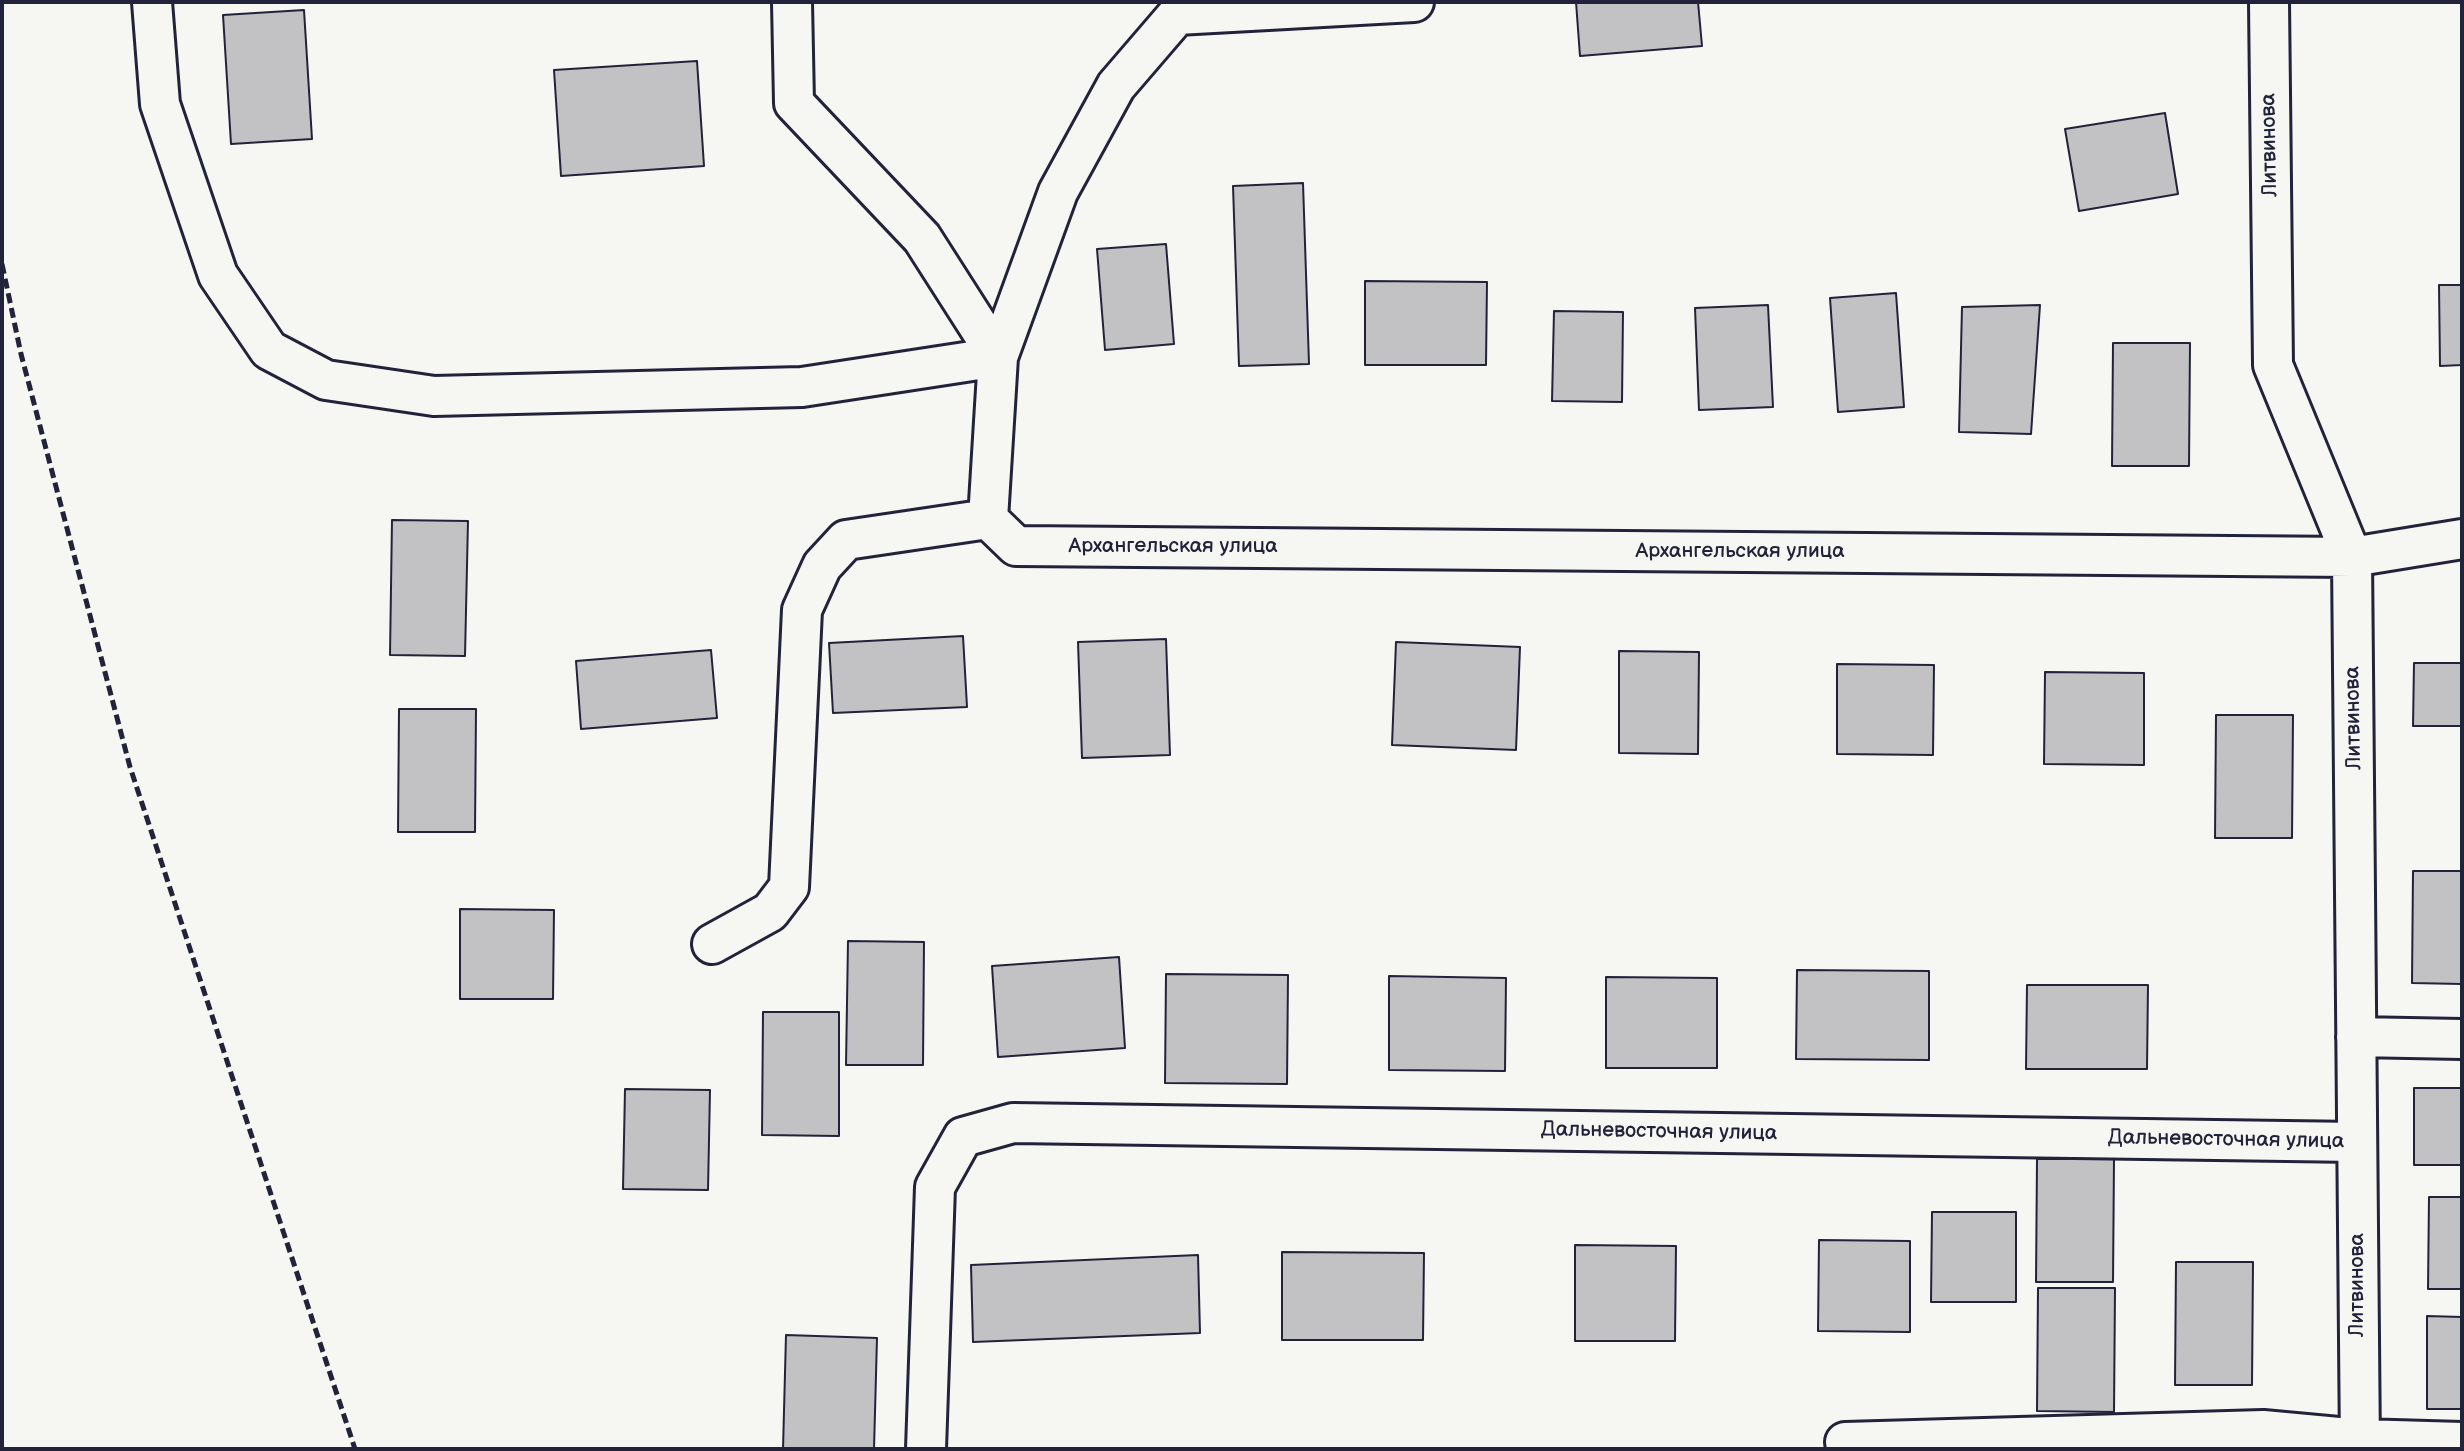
<!DOCTYPE html>
<meta charset="utf-8">
<style>
body{margin:0}
#map{position:relative;width:2464px;height:1451px;overflow:hidden;background:#f6f6f2;font-family:"Balsamiq Sans",sans-serif}
canvas{display:block}
.frame{position:absolute;inset:0;border:4px solid #22223b;pointer-events:none}
</style>
<div id="map">
<canvas width="2464" height="1451"></canvas>
<div class="frame"></div>
</div>
<script>
const context = document.querySelector('canvas').getContext('2d');
context.lineJoin = 'round';
function fillPath(path, color) { context.fillStyle = color; context.fill(path, 'evenodd'); }
function strokePath(path, color, width, dash) { context.strokeStyle = color; context.lineWidth = width; context.lineCap = dash ? 'butt' : 'round'; context.setLineDash(dash || []); context.stroke(path); }
function label(font, color, halo, rows, align = 'center') {
  context.font = font + ' "Balsamiq Sans",sans-serif'; context.lineWidth = 5; context.setLineDash([]); context.textBaseline = 'middle'; context.strokeStyle = halo; context.fillStyle = color; for (const [text, x, y, turn = 0] of rows) {
    context.save(); context.translate(x, y); context.rotate((+turn || 0) * Math.PI / 180); context.textAlign = isNaN(turn) ? turn : align; if (halo) context.strokeText(text, 0, 0); context.fillText(text, 0, 0); context.restore();
  }
}
const building = new Path2D(`
 M 1576,2 L 1698,2 L 1702,46 L 1580,56 Z
 M 304,10 L 312,139 L 231,144 L 223,15 Z
 M 697,61 L 704,166 L 561,176 L 554,70 Z
 M 2165,113 L 2178,194 L 2079,211 L 2065,129 Z
 M 1303,183 L 1309,364 L 1239,366 L 1233,186 Z
 M 1166,244 L 1174,344 L 1105,350 L 1097,249 Z
 M 1365,281 L 1487,282 L 1486,365 L 1365,365 Z
 M 2439,285 L 2462,285 L 2462,365 L 2440,366 Z
 M 1896,293 L 1904,407 L 1838,412 L 1830,298 Z
 M 1768,305 L 1773,407 L 1699,410 L 1695,308 Z
 M 2040,305 L 2031,434 L 1959,432 L 1962,307 Z
 M 1554,311 L 1623,312 L 1622,402 L 1552,401 Z
 M 2113,343 L 2190,343 L 2189,466 L 2112,466 Z
 M 392,520 L 468,521 L 465,656 L 390,655 Z
 M 963,636 L 967,707 L 833,713 L 829,643 Z
 M 1166,639 L 1170,755 L 1082,758 L 1078,642 Z
 M 1396,642 L 1520,647 L 1516,750 L 1392,745 Z
 M 711,650 L 717,718 L 581,729 L 576,661 Z
 M 1619,651 L 1699,652 L 1698,754 L 1619,753 Z
 M 2414,663 L 2462,663 L 2462,726 L 2413,726 Z
 M 1837,664 L 1934,665 L 1933,755 L 1837,754 Z
 M 2045,672 L 2144,673 L 2144,765 L 2044,764 Z
 M 399,709 L 476,709 L 475,832 L 398,832 Z
 M 2216,715 L 2293,715 L 2292,838 L 2215,838 Z
 M 2413,871 L 2462,871 L 2462,984 L 2412,983 Z
 M 460,909 L 554,910 L 553,999 L 460,999 Z
 M 848,941 L 924,942 L 923,1065 L 846,1065 Z
 M 1119,957 L 1125,1048 L 998,1057 L 992,966 Z
 M 1797,970 L 1929,971 L 1929,1060 L 1796,1059 Z
 M 1166,974 L 1288,975 L 1287,1084 L 1165,1083 Z
 M 1389,976 L 1506,978 L 1505,1071 L 1389,1070 Z
 M 1606,977 L 1717,978 L 1717,1068 L 1606,1068 Z
 M 2027,985 L 2148,985 L 2147,1069 L 2026,1069 Z
 M 763,1012 L 839,1012 L 839,1136 L 762,1135 Z
 M 2414,1088 L 2462,1088 L 2462,1165 L 2414,1165 Z
 M 625,1089 L 710,1090 L 708,1190 L 623,1189 Z
 M 2037,1159 L 2114,1159 L 2113,1282 L 2036,1282 Z
 M 2429,1197 L 2462,1197 L 2462,1289 L 2428,1289 Z
 M 1932,1212 L 2016,1212 L 2016,1302 L 1931,1302 Z
 M 1819,1240 L 1910,1241 L 1910,1332 L 1818,1331 Z
 M 1575,1245 L 1676,1246 L 1675,1341 L 1575,1341 Z
 M 1282,1252 L 1424,1253 L 1423,1340 L 1282,1340 Z
 M 1198,1255 L 1200,1333 L 973,1342 L 971,1265 Z
 M 2176,1262 L 2253,1262 L 2252,1385 L 2175,1385 Z
 M 2038,1288 L 2115,1288 L 2114,1412 L 2037,1411 Z
 M 2427,1316 L 2462,1317 L 2462,1409 L 2427,1409 Z
 M 786,1335 L 877,1338 L 874,1449 L 783,1449 Z`);
fillPath(building, '#c2c2c4');
strokePath(building, '#22223b', 2);
const minor = new Path2D(`
 M 152,2 L 160,104 L 218,275 L 269,350 L 326,380 L 434,396 L 802,387 L 998,357 L 1058,192 L 1116,86 L 1177,15 L 1414,2
 M 792,2 L 794,103 L 922,238 L 998,357 L 988,519 L 1016,546 L 2352,557 L 2462,539
 M 2269,2 L 2273,365 L 2352,557 L 2360,1449
 M 712,944 L 770,912 L 789,887 L 802,610 L 822,566 L 846,540 L 988,519
 M 2356,1037 L 2462,1039
 M 1845,1442 L 2263,1430 L 2360,1439 L 2462,1442
 M 926,1449 L 935,1187 L 963,1137 L 1013,1123 L 2357,1142`);
strokePath(minor, '#22223b', 44);
strokePath(minor, '#f6f6f2', 38);
strokePath(new Path2D(`
 M 2,264 L 21,354 L 130,767 L 355,1449`), '#22223b', 5, [10, 5]);
label('21px', '#22223b', '#f6f6f2', [
 ["Литвинова",2270,145,-91],
 ["Архангельская улица",1173,547],
 ["Архангельская улица",1740,552],
 ["Литвинова",2354,718,-91],
 ["Дальневосточная улица",1659,1132,1],
 ["Дальневосточная улица",2226,1140,1],
 ["Литвинова",2358,1285,-90]
]);
</script>
